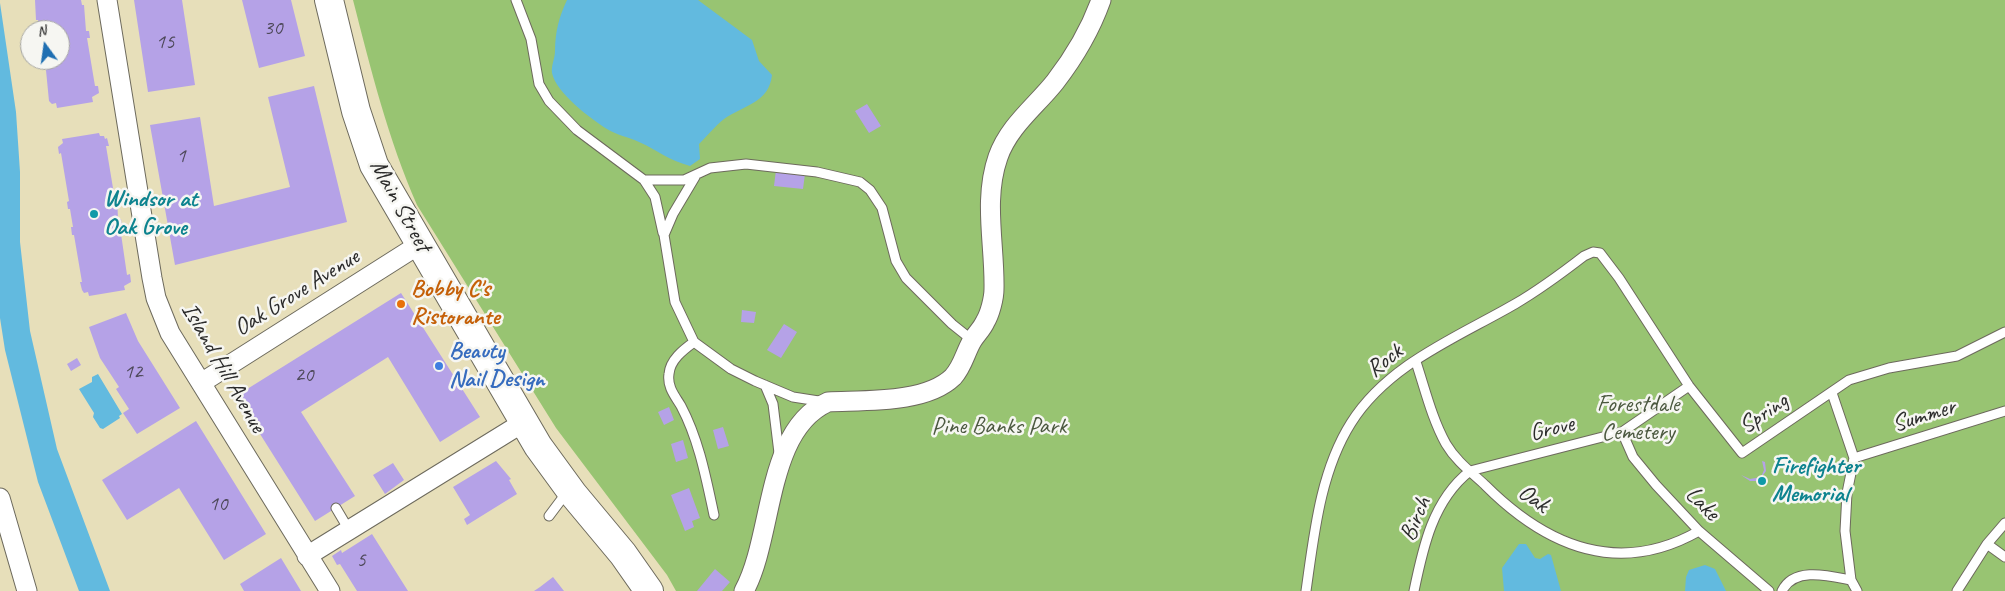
<!DOCTYPE html>
<style>
body{margin:0}
#map{position:relative;width:2005px;height:591px;overflow:hidden;background:#e7dfba;font-family:Caveat,sans-serif}
canvas{display:block}
.north{position:absolute;left:20px;top:20px;width:50px;height:50px;box-sizing:border-box;background:#f6f6f2;border:1px solid #a5a5a2;border-radius:50%;rotate:346deg;font-size:14px;font-weight:700;line-height:20px;text-align:center;color:#2b2b2b}
.north::after{content:'';display:block;margin:auto;width:18px;height:22px;background:#1f6fb2;clip-path:polygon(50% 0,100% 100%,50% 72%,0 100%)}
</style>
<div id="map">
<canvas width="2005" height="591"></canvas>
<div class="north">N</div>
</div>
<script>
const context = document.querySelector('canvas').getContext('2d');
context.lineJoin = 'round';
function fillPath(path, color) { context.fillStyle = color; context.fill(path, 'evenodd'); }
function strokePath(path, color, width, dash) { context.strokeStyle = color; context.lineWidth = width; context.lineCap = dash ? 'butt' : 'round'; context.setLineDash(dash || []); context.stroke(path); }
function label(font, color, halo, rows, align = 'center') {
  context.font = font + ' Caveat,sans-serif'; context.lineWidth = 5; context.setLineDash([]); context.textBaseline = 'middle'; context.strokeStyle = halo; context.fillStyle = color; for (const [text, x, y, turn = 0] of rows) {
    context.save(); context.translate(x, y); context.rotate((+turn || 0) * Math.PI / 180); context.textAlign = isNaN(turn) ? turn : align; if (halo) context.strokeText(text, 0, 0); context.fillText(text, 0, 0); context.restore();
  }
}
fillPath(new Path2D(`
 M 353,0 L 2005,0 L 2005,591 L 676,591 L 667,575 L 556,428 L 417,205 C 388,139 371,70 353,0 Z`), '#98c472');
fillPath(new Path2D(`
 M 567,0 L 698,0 L 752,40 L 759,61 L 772,75 C 769,103 744,105 724,119 C 715,126 707,136 699,144 L 700,159 L 690,166 C 668,160 659,151 639,142 C 629,137 616,135 607,129 C 591,119 556,93 552,73 C 551,66 555,58 555,51 C 555,32 559,17 567,0 Z
 M 0,3 L 16,112 L 20,172 L 20,242 L 30,331 L 57,449 L 110,591 L 79,591 L 38,482 L 5,350 L 0,318 Z
 M 98,374 L 122,414 L 119,416 L 120,418 L 103,429 L 100,428 L 93,417 L 94,413 L 79,389 L 92,382 L 92,377 Z
 M 1519,544 L 1526,544 L 1535,558 L 1540,559 L 1548,554 L 1551,555 L 1561,591 L 1504,591 L 1502,568 Z
 M 1705,565 L 1715,569 L 1726,591 L 1685,591 L 1686,577 L 1689,570 Z`), '#62badf');
fillPath(new Path2D(`
 M 35,0 L 81,0 L 82,5 L 84,5 L 86,31 L 89,31 L 90,38 L 87,38 L 95,86 L 98,86 L 99,93 L 92,97 L 93,102 L 57,108 L 56,103 L 52,104 L 49,101 L 45,60 L 60,60 L 60,30 L 40,30 L 38,20 L 36,20 Z
 M 134,0 L 182,0 L 195,85 L 148,92 Z
 M 242,0 L 291,0 L 305,56 L 259,68 Z
 M 314,86 L 347,222 L 175,265 L 150,125 L 200,117 L 214,206 L 290,187 L 268,97 Z
 M 867,104 L 881,126 L 869,133 L 855,111 Z
 M 99,133 L 100,136 L 104,136 L 105,139 L 107,138 L 109,146 L 106,146 L 114,194 L 117,194 L 118,220 L 121,219 L 122,227 L 120,227 L 127,275 L 130,274 L 131,282 L 124,286 L 125,290 L 89,296 L 88,292 L 84,293 L 82,290 L 80,282 L 82,282 L 74,235 L 72,235 L 71,227 L 73,227 L 70,209 L 68,209 L 67,202 L 69,201 L 61,153 L 59,154 L 58,147 L 63,143 L 62,139 Z
 M 776,170 L 805,174 L 803,189 L 774,186 Z
 M 401,293 L 480,417 L 440,442 L 388,357 L 301,412 L 355,496 L 315,521 L 236,396 Z
 M 742,310 L 756,312 L 754,323 L 741,322 Z
 M 126,313 L 138,341 L 180,408 L 137,434 L 123,413 L 129,409 L 116,389 L 119,387 L 100,358 L 89,327 Z
 M 784,324 L 797,332 L 781,358 L 767,350 Z
 M 77,358 L 81,365 L 71,371 L 67,364 Z
 M 669,407 L 674,420 L 664,425 L 658,412 Z
 M 196,421 L 266,534 L 224,560 L 179,488 L 127,520 L 102,480 Z
 M 723,427 L 729,446 L 718,449 L 713,430 Z
 M 683,440 L 688,458 L 676,462 L 671,444 Z
 M 496,461 L 511,479 L 509,480 L 517,494 L 467,525 L 464,519 L 470,515 L 453,487 Z
 M 1762,461 L 1765,462 L 1766,471 L 1759,481 L 1750,481 L 1741,475 L 1750,479 L 1761,477 L 1764,470 Z
 M 393,463 L 404,480 L 385,494 L 373,475 Z
 M 689,488 L 700,518 L 692,521 L 694,527 L 685,531 L 671,495 Z
 M 372,534 L 408,591 L 357,591 L 340,564 L 337,565 L 332,556 L 341,550 L 342,553 Z
 M 281,558 L 301,591 L 244,591 L 240,584 Z
 M 715,569 L 730,582 L 722,591 L 697,591 Z
 M 553,577 L 564,591 L 534,591 L 540,587 Z`), '#b5a2e7');
const service = new Path2D(`
 M 516,0 L 531,39 L 539,84 L 549,101 L 577,130 L 644,180 L 684,180 L 710,168 L 746,164 L 817,172 L 860,182 L 870,190 L 882,208 L 896,261 L 906,278 L 952,324 L 972,340
 M 695,177 L 673,214 L 664,235 L 675,302 L 694,342 L 731,369 L 755,381 L 793,397 L 825,402
 M 644,180 L 655,197 L 663,233
 M 694,342 C 683,350 670,360 669,374 C 667,387 675,396 681,406 C 699,440 706,478 714,515
 M 1416,362 C 1425,389 1432,419 1446,444 C 1456,461 1471,472 1485,485 C 1546,546 1618,577 1699,531
 M 765,385 L 773,404 L 779,453
 M 1832,393 L 1854,458 L 1847,493 L 1845,531 L 1851,580 L 1857,591
 M 1622,432 L 1633,457 L 1656,485 L 1699,531 L 1769,591
 M 1854,458 L 2005,411
 M 336,508 L 349,530
 M 549,516 L 567,492
 M 1987,544 L 2005,557
 M 1306,591 C 1314,535 1320,472 1351,423 C 1388,364 1458,337 1515,304 C 1539,290 1562,273 1584,256 L 1593,252 L 1600,253 L 1619,278 L 1689,386 L 1742,453 L 1849,380 L 1889,368 L 1957,356 L 2005,332
 M 1414,591 C 1423,547 1433,500 1470,471 L 1622,432 L 1689,386
 M 1782,591 C 1794,566 1830,576 1851,580
 M 1957,591 L 1987,544 L 2005,523`);
const minor = new Path2D(`
 M 107,0 L 152,278 L 156,298 L 170,333 L 330,591
 M 201,383 L 420,244
 M 0,498 L 27,591
 M 307,556 L 524,422
 M 744,591 C 774,536 765,430 828,402 C 864,400 925,404 953,377 C 963,366 965,353 972,341 C 976,334 982,329 985,322 C 990,314 994,298 994,289 C 995,245 983,200 998,157 C 1009,126 1035,107 1055,82 C 1075,56 1090,31 1101,0`);
const primary = new Path2D(`
 M 329,0 L 356,111 L 374,165 L 538,446 L 573,494 L 623,554 L 649,591`);
strokePath(service, '#6d6a5d', 11);
strokePath(minor, '#6d6a5d', 21);
strokePath(primary, '#6d6a5d', 30);
strokePath(service, '#fff', 9);
strokePath(minor, '#fff', 19);
strokePath(primary, '#fff', 28);
for (const [x, y, r, color] of [
 [94,214,5,"#0f9aa8"],
 [401,304,5,"#e8710a"],
 [439,366,5,"#3f7fe0"],
 [1762,481,5,"#0f9aa8"]
]) { const dot = new Path2D(); dot.arc(x, y, r, 0, 2 * Math.PI); context.fillStyle = color; context.fill(dot); strokePath(dot, '#f6f6f2', 2); }
label('21px', '#4e495a', null, [
 ["30",273,28],
 ["15",165,42],
 ["1",181,156],
 ["12",133,372],
 ["20",304,375],
 ["10",218,504],
 ["5",361,560]
]);
label('bold 24px', '#0d838f', '#f6f6f2', [
 ["Windsor at",104,200],
 ["Oak Grove",104,228],
 ["Firefighter",1772,467],
 ["Memorial",1772,495]
], 'left');
label('24px', '#2b2b2b', '#f6f6f2', [
 ["Main Street",400,206,61],
 ["Oak Grove Avenue",297,293,-32],
 ["Rock",1385,361,-38],
 ["Island Hill Avenue",223,368,60],
 ["Spring",1764,414,-34],
 ["Summer",1924,416,-17],
 ["Grove",1552,429,-13],
 ["Oak",1533,499,35],
 ["Lake",1702,504,45],
 ["Birch",1416,519,-67]
]);
label('bold 24px', '#c56008', '#f6f6f2', [
 ["Bobby C's",411,290],
 ["Ristorante",411,318]
], 'left');
label('bold 24px', '#366cbe', '#f6f6f2', [
 ["Beauty",449,352],
 ["Nail Design",449,380]
], 'left');
label('24px', '#4c5940', '#f6f6f2', [
 ["Forestdale",1638,405],
 ["Cemetery",1638,433],
 ["Pine Banks Park",999,427]
]);
</script>
